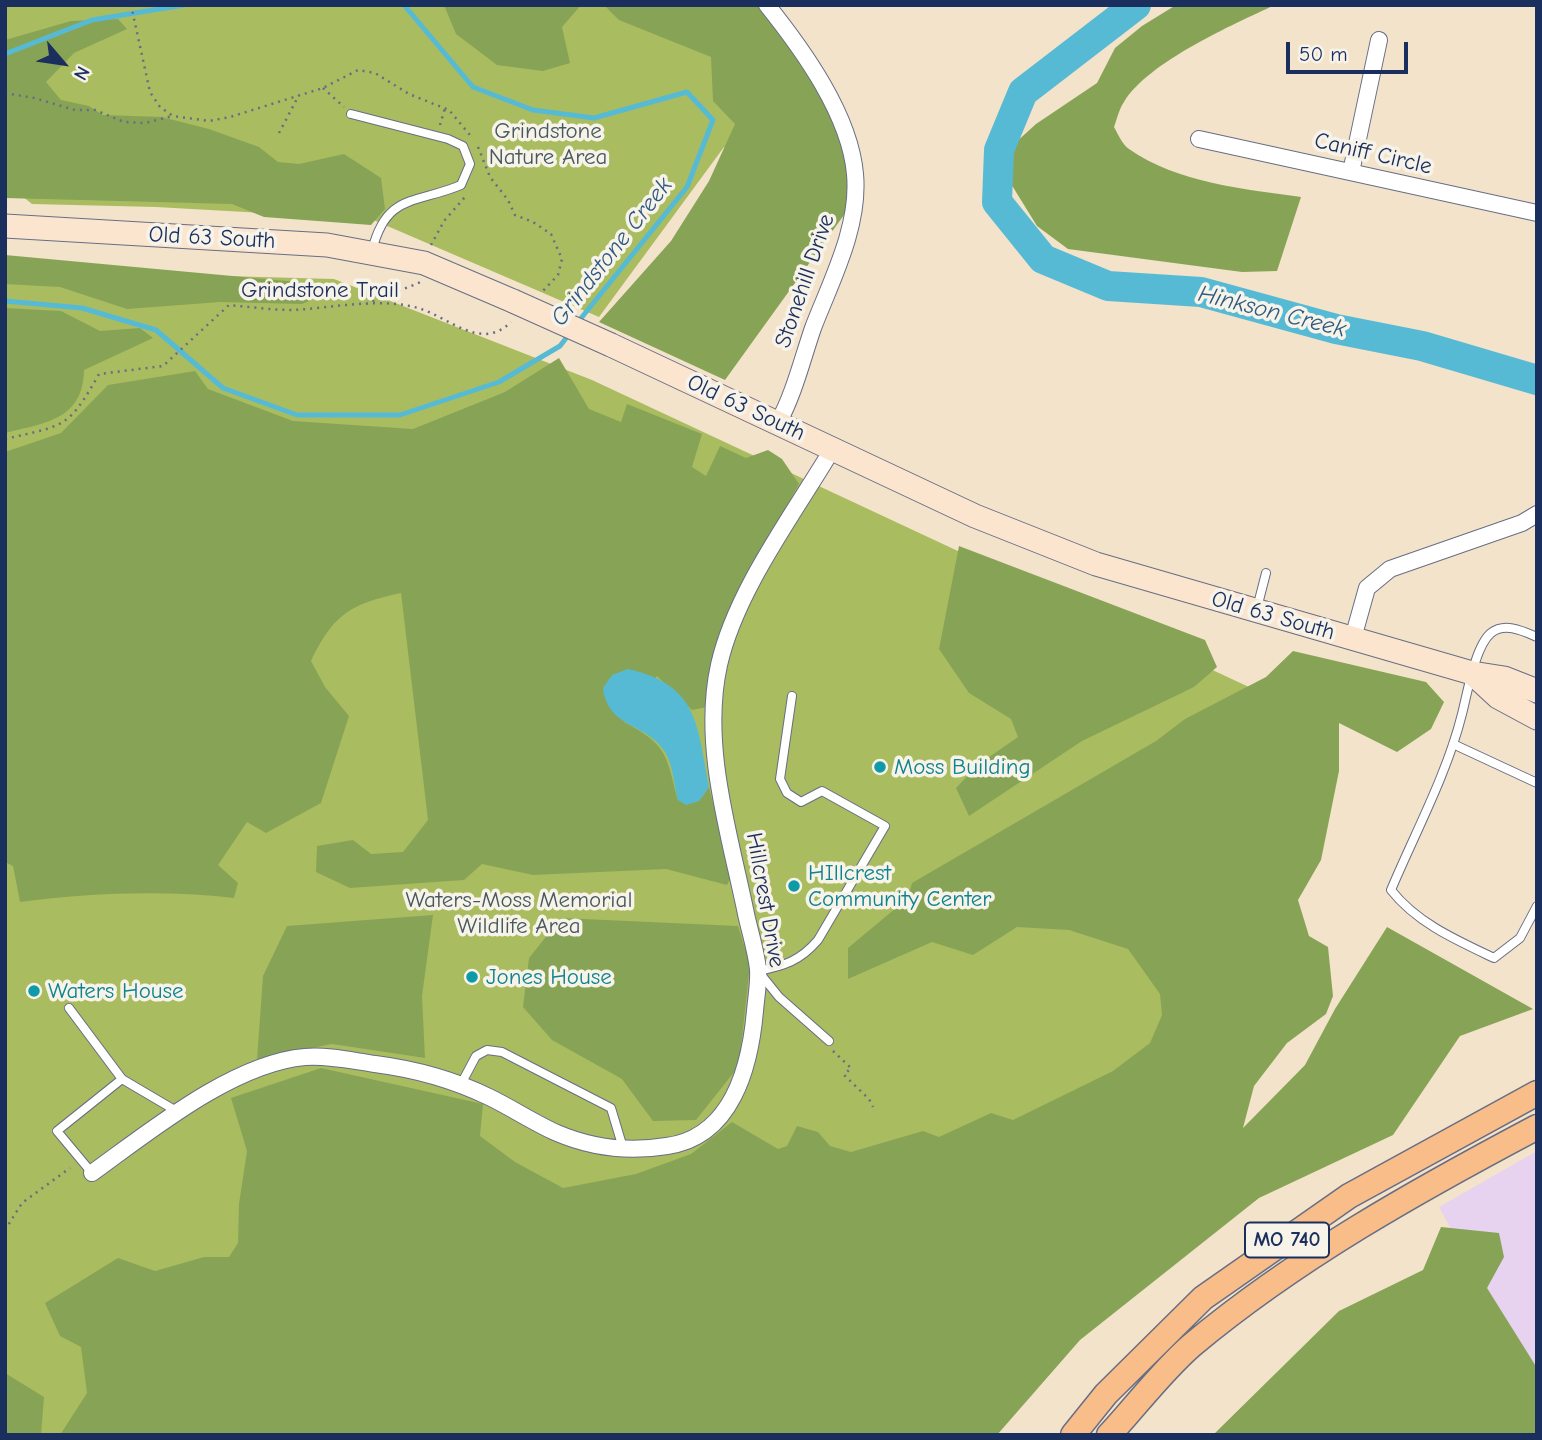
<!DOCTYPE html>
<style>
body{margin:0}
#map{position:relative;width:1542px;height:1440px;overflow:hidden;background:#f3e3ca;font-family:"Comic Neue",sans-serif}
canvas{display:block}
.frame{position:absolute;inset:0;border:7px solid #1b2f5e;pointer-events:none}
.north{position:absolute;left:28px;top:28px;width:70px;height:70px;-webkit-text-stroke:5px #f7f3e8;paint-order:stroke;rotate:119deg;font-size:19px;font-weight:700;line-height:28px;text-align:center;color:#1b2f5e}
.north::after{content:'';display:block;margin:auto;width:24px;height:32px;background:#1b2f5e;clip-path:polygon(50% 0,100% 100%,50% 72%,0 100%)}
.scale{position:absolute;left:1286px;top:42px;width:122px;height:32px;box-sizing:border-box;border:4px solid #1b2f5e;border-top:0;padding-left:9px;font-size:21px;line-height:24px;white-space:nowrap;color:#1b2f5e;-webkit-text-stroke:5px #f7f3e8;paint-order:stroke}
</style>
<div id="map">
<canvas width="1542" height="1440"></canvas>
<div class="frame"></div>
<div class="north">N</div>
<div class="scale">50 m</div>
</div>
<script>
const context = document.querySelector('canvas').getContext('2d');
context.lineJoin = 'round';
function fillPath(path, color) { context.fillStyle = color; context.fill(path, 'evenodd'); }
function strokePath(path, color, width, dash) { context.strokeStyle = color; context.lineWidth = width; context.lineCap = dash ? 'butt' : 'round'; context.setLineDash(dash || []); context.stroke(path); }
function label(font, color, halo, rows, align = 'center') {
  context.font = font + ' "Comic Neue",sans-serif'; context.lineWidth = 7; context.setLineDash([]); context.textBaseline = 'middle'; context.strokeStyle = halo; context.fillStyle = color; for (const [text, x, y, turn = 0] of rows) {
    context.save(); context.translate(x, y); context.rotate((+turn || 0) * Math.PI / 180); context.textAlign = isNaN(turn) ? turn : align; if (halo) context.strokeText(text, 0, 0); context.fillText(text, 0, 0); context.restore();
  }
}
fillPath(new Path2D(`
 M 1537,1151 L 1537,1388 L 1439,1207 Z`), '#e7d2ef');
fillPath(new Path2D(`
 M 5,5 L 724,5 L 848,182 L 724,147 L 599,317 L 371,219 L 156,207 L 32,204 L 5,182 Z
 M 5,270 L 334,279 L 592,380 L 1251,688 L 1146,1123 L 844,1435 L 5,1435 Z`), '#aabc60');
fillPath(new Path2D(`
 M 444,5 L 581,5 L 562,27 L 570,63 L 543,71 L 497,65 L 456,34 Z
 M 604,5 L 757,5 L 811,72 L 853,170 L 849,208 L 725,380 L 599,322 L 671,241 L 709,181 L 735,124 L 713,101 L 711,57 L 619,20 Z
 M 1176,5 L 1275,5 C 1234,24 1148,62 1124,102 C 1119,109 1117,119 1114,127 C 1118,134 1122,144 1129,149 C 1177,183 1245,189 1301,197 L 1277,271 L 1242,272 L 1068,249 L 1037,226 L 1008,179 L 1014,144 L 1036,124 L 1097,83 L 1115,48 L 1142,26 Z
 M 118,19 L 127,29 L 74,53 L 46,82 L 61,100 L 89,106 L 103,115 L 162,117 L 209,129 L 259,147 L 278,162 L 299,164 L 344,154 L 381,178 L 385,209 L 371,225 L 264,217 L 232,204 L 5,198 L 5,40 L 71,21 Z
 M 5,255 L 319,284 L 325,294 L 302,304 L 220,302 L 127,309 L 60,287 L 5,284 Z
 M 5,308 L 61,311 L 100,331 L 140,328 L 153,338 L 84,370 C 83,420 45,423 5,433 Z
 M 559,358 L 589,409 L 621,422 L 627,404 L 702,434 L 692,467 L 706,476 L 720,446 L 746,458 L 768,450 L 782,459 L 799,484 L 741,588 L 707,707 L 692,710 L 657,676 L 624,722 C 668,745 666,755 678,800 L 699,801 L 709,787 L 731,877 L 727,885 L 666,869 L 533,875 L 482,864 L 464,880 L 350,888 L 316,872 L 317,846 L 353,840 L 371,854 L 403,852 L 428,820 L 401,593 C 350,604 334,614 311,661 L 325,687 L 349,716 L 321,803 L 266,833 L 247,822 L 218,865 L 238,883 L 234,898 C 161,890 92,893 20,902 L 13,866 L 5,862 L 5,452 L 61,433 L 108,385 L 195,371 L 208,389 L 293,421 L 413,429 L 505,392 Z
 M 959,546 L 1205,640 L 1217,667 L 1194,687 L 1082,741 L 969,816 L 956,788 L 979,764 L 1018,737 L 1011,719 L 969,693 L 939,649 Z
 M 1293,651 L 1426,682 L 1444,702 L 1431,729 L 1397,752 L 1339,723 L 1339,771 L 1321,860 L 1298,900 L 1309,936 L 1328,947 L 1333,996 L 1326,1014 L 1287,1043 L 1254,1086 L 1243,1128 L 1305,1065 L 1335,1009 L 1387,927 L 1533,1009 L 1460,1036 L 1393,1135 L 1259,1198 L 1080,1340 L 997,1435 L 60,1435 L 87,1393 L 81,1347 L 60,1336 L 45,1303 L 118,1258 L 155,1271 L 204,1257 L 229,1257 L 238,1243 L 239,1204 L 247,1151 L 231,1098 L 321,1068 L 483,1104 L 480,1136 L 515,1162 L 563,1188 L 636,1174 L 691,1154 L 732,1122 L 778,1149 L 787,1146 L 797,1126 L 818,1132 L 830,1146 L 851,1152 L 923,1131 L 939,1137 L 991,1113 L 1013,1120 L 1113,1071 L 1150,1043 L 1162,1015 L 1160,994 L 1128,949 L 1069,930 L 1017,927 L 973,955 L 932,942 L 848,979 L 848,948 L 908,898 L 912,883 L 1156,741 L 1185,719 L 1266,677 Z
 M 433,915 L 422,996 L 425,1058 L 332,1044 L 257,1059 L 263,976 L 287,926 Z
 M 561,918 L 738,926 L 750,964 L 739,1066 L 696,1120 L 653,1121 L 622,1079 L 552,1040 L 523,1007 L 529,958 Z
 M 1441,1227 L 1499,1233 L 1504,1257 L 1487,1288 L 1537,1368 L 1537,1435 L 1213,1435 L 1339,1311 L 1423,1270 Z
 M 5,1373 L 44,1397 L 41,1435 L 5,1435 Z`), '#87a456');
fillPath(new Path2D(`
 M 628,669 C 699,685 697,725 709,787 L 699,801 L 686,805 L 678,800 C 674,786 673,764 665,752 C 646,722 608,729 603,688 L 612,675 Z`), '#57bad5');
strokePath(new Path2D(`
 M 404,5 L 473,87 L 533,110 L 594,118 L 687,92 L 713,120 L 687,187 L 578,322
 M 5,54 L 92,20 L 184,5
 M 5,301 L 82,308 L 156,330 L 223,388 L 297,415 L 400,415 L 499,382 L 560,346 L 570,333`), '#57bad5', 5);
strokePath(new Path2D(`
 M 1136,5 L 1023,92 L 999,150 L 997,202 L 1043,259 L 1108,286 L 1201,292 L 1336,329 L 1422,346 L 1537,380`), '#57bad5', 30);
const lane = new Path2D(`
 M 351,114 L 448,139 L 463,146 L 470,164 L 461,185 C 416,204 386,193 372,251
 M 1257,608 L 1266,573
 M 1537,637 C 1523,631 1505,622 1491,633 C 1475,646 1467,695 1462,714 C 1447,774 1415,833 1391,890 C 1417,923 1456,940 1494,958 L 1520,938 L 1537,906
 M 792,696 L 780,779 L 787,793 L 801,802 L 822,791 L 885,826 L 818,940 C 800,961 784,966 758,971 L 779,997 L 829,1041
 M 1453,744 L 1537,783
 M 69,1008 L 122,1079
 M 460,1086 L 476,1056 L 487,1050 L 502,1052 L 611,1108 L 623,1148
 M 92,1173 L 57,1131 L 122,1079 L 178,1112`);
const street = new Path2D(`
 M 767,5 C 803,50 850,115 855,174 C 860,227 831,281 813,328 C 802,360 794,394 778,423
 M 1199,139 L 1537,213
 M 1351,172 L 1379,40
 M 1353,638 L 1367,588 L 1390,569 L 1522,523 L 1537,514
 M 92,1173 C 149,1132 233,1063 305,1057 C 328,1055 353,1061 375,1064 C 414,1069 454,1080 489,1097 C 512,1108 534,1123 557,1133 C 592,1148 630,1152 667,1146 C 732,1137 750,1067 755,1011 C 756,998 759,983 758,969 C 756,951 750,932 746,914 C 730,835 701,746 719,665 C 736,590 794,514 833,448`);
const secondary = new Path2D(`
 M 5,226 L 327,245 L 424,263 L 513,301
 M 611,345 L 975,516 L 1096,564 L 1472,673 L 1504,678 L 1537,691
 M 1472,673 L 1498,697 L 1537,718`);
const primary = new Path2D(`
 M 1073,1435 L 1106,1394 L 1203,1298 L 1349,1196 L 1537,1093
 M 1109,1435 C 1136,1406 1162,1371 1192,1345 C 1296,1258 1418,1190 1537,1127`);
strokePath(lane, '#676e84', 10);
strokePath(street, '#676e84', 18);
strokePath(secondary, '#676e84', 25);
strokePath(primary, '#676e84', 27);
strokePath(new Path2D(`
 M 131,5 L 150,92 L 160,107 L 173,116 L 209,121 L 230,117 L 323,88 L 358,70 L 375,73 L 409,94 L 449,110 L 470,135
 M 323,88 L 344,107
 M 5,93 L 34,98 L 75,110 L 95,110 L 124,122 L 145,123 L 173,116
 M 440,125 L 445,108
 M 279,133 L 299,95
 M 478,147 L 490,177 L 508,200 L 515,215 L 533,222 L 551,234 L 562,259 L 558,275 L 541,293
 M 431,245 L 444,221 L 465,197
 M 366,304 L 421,282
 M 5,439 C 65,425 68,429 99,374 L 163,366 L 229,305 C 250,307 272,310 293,310 C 334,308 378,297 418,308 C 449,317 481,352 511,322
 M 833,1051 L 851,1068 L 844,1075 L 869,1099 L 873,1107
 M 5,1230 L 22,1203 L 70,1168`), '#676e84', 2.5, [2, 5]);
strokePath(lane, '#fff', 8);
strokePath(street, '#fff', 16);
strokePath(secondary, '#fce5cf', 23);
strokePath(primary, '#f8bd88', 24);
const secondaryBridge = new Path2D(`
 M 513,301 L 611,345`);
strokePath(secondaryBridge, '#676e84', 25, []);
strokePath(secondaryBridge, '#fce5cf', 23);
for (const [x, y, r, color] of [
 [880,767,7,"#0f9aa8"],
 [794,886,7,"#0f9aa8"],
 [472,977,7,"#0f9aa8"],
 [34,991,7,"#0f9aa8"]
]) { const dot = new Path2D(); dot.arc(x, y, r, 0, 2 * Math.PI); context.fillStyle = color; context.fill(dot); strokePath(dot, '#f7f3e8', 2.5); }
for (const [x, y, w] of [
 [1287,1240,84]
]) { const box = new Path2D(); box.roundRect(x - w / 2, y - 17.5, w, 35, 5); context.fillStyle = '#f7f3e8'; context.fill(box); strokePath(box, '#1b2f5e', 2); }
label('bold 21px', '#1b2f5e', null, [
 ["MO 740",1287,1240]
]);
label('23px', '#46595f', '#f7f3e8', [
 ["Grindstone",548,131],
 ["Nature Area",548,157],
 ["Waters-Moss Memorial",519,900],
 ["Wildlife Area",519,926]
]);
label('23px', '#1b2f5e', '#f7f3e8', [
 ["Caniff Circle",1373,154,13],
 ["Old 63 South",212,238,3],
 ["Stonehill Drive",805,281,-71],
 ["Grindstone Trail",320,290],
 ["Old 63 South",746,408,25],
 ["Old 63 South",1273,616,16],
 ["Hillcrest Drive",765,900,80]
]);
label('23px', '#0d838f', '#f7f3e8', [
 ["Moss Building",894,767],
 ["HIllcrest",808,873],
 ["Community Center",808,899],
 ["Jones House",486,977],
 ["Waters House",48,991]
], 'left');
label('italic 24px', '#2d5982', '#f7f3e8', [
 ["Grindstone Creek",612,252,-52],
 ["Hinkson Creek",1272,312,14]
]);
</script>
